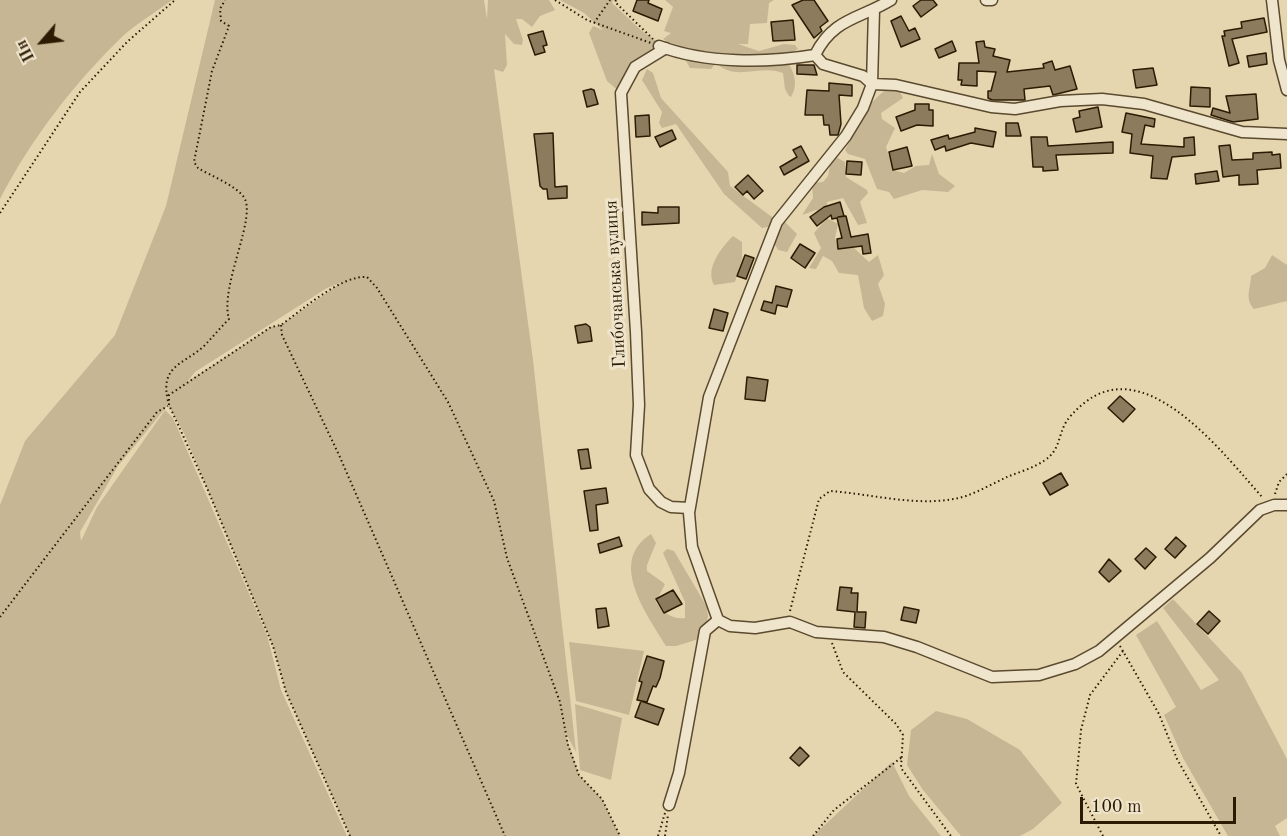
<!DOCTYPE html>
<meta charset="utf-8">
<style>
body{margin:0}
#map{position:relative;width:1287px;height:836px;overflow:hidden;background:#e6d6b0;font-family:"Old Standard TT",serif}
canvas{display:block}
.north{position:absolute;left:12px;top:12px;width:60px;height:60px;-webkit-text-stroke:4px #efe4cc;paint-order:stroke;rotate:242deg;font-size:16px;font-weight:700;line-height:24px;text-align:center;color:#2b1b03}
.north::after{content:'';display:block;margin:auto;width:21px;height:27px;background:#2b1b03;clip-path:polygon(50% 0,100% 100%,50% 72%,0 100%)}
.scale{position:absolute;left:1080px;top:797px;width:156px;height:27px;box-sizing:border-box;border:3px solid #2b1b03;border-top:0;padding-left:8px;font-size:18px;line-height:21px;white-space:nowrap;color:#2b1b03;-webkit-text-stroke:4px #efe4cc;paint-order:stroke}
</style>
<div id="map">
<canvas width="1287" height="836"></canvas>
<div class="north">Пн</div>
<div class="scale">100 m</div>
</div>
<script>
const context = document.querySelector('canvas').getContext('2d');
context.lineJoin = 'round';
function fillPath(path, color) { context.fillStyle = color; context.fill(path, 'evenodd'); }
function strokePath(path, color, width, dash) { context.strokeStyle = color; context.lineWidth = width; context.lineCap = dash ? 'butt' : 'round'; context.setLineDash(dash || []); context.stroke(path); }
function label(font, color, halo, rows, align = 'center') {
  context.font = font + ' "Old Standard TT",serif'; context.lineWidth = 6; context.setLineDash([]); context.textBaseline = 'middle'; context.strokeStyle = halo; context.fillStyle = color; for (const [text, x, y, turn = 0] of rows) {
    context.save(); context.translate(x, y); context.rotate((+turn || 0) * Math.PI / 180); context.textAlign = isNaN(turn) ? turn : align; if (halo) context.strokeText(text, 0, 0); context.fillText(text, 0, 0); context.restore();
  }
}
fillPath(new Path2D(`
 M 0,0 L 172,0 C 156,12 139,22 124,35 C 75,82 31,139 0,199 Z
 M 215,0 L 484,0 L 487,19 L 488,0 L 549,0 L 555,10 L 540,16 L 532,27 L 522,19 L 516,19 L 523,40 L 522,45 L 514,44 L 505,34 L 507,65 L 503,72 L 494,69 L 533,360 L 576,752 L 564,730 L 579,775 L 602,799 L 620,836 L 350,836 L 286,692 L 273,646 L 207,488 L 184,433 L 168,405 L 118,466 L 80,532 L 81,541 L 97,507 L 165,410 L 173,418 L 267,635 L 281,690 L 347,836 L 0,836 L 0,505 L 25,441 L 115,335 L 166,206 ZM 342,282 L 281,325 L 271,327 L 187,382 L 195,372 L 327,288 Z
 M 560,0 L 613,0 L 612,3 L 642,31 L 666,48 L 635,67 L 621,93 L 607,81 L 589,33 L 593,26 L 603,30 L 584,13 Z
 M 665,0 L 774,0 L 769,3 L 767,23 L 750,24 L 748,44 L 738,44 L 759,51 L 784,44 L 795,45 L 798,49 C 793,52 787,56 782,57 C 761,60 679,51 663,39 L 671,33 L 664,31 L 673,7 Z
 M 685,59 L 786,60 C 794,71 799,84 791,97 L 789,96 L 785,89 L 783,73 C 759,64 736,82 716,63 L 711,69 L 690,68 Z
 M 647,69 L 653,73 L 661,98 L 728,172 L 730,186 L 772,217 L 773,226 L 762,228 L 724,194 L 676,124 L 662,128 L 659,123 L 662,112 L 642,80 Z
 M 898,88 L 903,98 L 881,113 L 882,119 L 895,128 L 886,147 L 893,170 L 904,173 L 916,166 L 929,165 L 932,154 L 939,174 L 955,186 L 948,192 L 922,190 L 894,199 L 889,192 L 877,189 L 865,159 L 848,154 L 845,150 L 870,104 L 885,90 Z
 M 836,157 L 845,162 L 846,177 L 867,190 L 868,193 L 860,202 L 867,223 L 858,225 L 843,198 L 827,202 L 827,215 L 816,210 L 802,215 L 813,198 L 812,183 L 823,182 L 828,176 L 831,160 Z
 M 827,218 L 838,224 L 835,238 L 838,249 L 854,248 L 869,262 L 878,255 L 884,275 L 878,284 L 885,304 L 883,316 L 872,321 L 864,308 L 858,275 L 839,273 L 832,261 L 823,256 L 816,269 L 809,268 L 821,248 L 814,233 Z
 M 784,221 L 797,234 L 787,252 L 778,250 L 774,243 L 777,222 Z
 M 733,236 L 742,242 L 742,258 L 735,282 L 714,285 C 705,268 721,248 733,236 Z
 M 1272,255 L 1287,265 L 1287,301 L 1254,309 C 1244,298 1251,288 1251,276 L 1265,268 Z
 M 651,534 L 656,543 L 647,565 L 647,571 L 665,584 L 656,602 C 663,612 672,620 685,618 L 685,602 L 663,553 L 667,549 L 674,551 L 707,607 L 708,617 L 702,638 L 676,646 L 666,646 C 647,614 607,562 651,534 Z
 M 1173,599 L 1242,673 L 1287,759 L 1287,818 L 1275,826 L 1280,836 L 1228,836 L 1183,758 L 1164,715 L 1176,707 L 1136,635 L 1157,621 L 1201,690 L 1219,680 L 1163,608 Z
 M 569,642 L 644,651 L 629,715 L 576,701 Z
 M 575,704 L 622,718 L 611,780 L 580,770 Z
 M 936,711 L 967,719 L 1020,750 L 1062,803 L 1033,829 L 1020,836 L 961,836 L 923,790 L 907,765 L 911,730 Z
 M 892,762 L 909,796 L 941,836 L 813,836 Z`), '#c6b693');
const building = new Path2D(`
 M 637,0 L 649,0 L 648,3 L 662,9 L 658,21 L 633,11 Z
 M 803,0 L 814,0 L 828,21 L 820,27 L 822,31 L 814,38 L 792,5 Z
 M 921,0 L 933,0 L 937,5 L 921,17 L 913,6 Z
 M 901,16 L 909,31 L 915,28 L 920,39 L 901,47 L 891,21 Z
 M 1264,18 L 1267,32 L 1232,39 L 1239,63 L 1229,66 L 1222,36 L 1225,36 L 1224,31 L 1242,28 L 1241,22 Z
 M 793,20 L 795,40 L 773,41 L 771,22 Z
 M 543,31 L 547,45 L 543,46 L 545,52 L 535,55 L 528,35 Z
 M 952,41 L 956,51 L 939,58 L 935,49 Z
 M 984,41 L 985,47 L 995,49 L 993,56 L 1010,60 L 1007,72 L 1044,68 L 1043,64 L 1052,61 L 1055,70 L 1070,66 L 1077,89 L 1053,95 L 1050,86 L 1024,89 L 1025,100 L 992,100 L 988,98 L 988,91 L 991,91 L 996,72 L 977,71 L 977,86 L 961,85 L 962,80 L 958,80 L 959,63 L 979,63 L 976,42 Z
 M 1266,53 L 1267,64 L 1249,67 L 1247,56 Z
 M 797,65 L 814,65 L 817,75 L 797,74 Z
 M 1153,68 L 1157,85 L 1136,88 L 1133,70 Z
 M 829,83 L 852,85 L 852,96 L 839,95 L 841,124 L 838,135 L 830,135 L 829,125 L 824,125 L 823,115 L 805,115 L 807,90 L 829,91 Z
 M 1191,87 L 1210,88 L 1210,107 L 1190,106 Z
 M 591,89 L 594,90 L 598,104 L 587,107 L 583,91 Z
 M 1256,94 L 1258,119 L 1233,122 L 1211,115 L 1213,108 L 1230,113 L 1226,96 Z
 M 915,104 L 929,104 L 929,110 L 933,110 L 933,126 L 917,125 L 901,131 L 896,117 L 915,110 Z
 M 1098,107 L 1102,127 L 1076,132 L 1073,119 L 1080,117 L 1079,111 Z
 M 1126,113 L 1155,119 L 1154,127 L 1145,125 L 1141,144 L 1184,147 L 1184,138 L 1194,137 L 1195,155 L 1172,157 L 1167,179 L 1151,178 L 1153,156 L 1130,153 L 1132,134 L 1122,132 Z
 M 649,115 L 650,136 L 636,137 L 635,116 Z
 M 1006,123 L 1018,123 L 1021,136 L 1006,136 Z
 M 975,128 L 996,132 L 993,147 L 971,143 L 946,151 L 945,146 L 935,150 L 931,140 L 948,135 L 949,139 L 975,132 Z
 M 672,130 L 676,139 L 660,147 L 655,137 Z
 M 553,133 L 555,187 L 567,186 L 567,198 L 548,199 L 547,189 L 543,189 L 540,186 L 534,134 Z
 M 1031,137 L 1047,137 L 1048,146 L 1113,142 L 1113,153 L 1056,155 L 1058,170 L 1043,171 L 1043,167 L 1033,167 Z
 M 1230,145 L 1232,160 L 1253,159 L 1253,153 L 1272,152 L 1272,155 L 1280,154 L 1281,168 L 1257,170 L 1258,184 L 1239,185 L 1239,175 L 1223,177 L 1219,146 Z
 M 801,146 L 809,161 L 784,175 L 780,167 L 797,157 L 793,150 Z
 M 907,147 L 912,166 L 893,170 L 889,152 Z
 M 847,161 L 862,162 L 861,175 L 846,174 Z
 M 1217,171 L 1219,181 L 1196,184 L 1195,174 Z
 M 748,175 L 763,191 L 754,199 L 747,191 L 743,195 L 735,187 Z
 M 840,202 L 844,216 L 838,217 L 846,216 L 851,237 L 868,234 L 871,253 L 863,254 L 862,246 L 838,249 L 837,239 L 842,238 L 837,218 L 832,219 L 831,215 L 817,226 L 810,217 L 824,207 Z
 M 658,207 L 679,207 L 679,223 L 642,225 L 642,212 L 658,213 Z
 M 800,244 L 815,253 L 805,268 L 791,258 Z
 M 745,255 L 754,258 L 746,279 L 737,276 Z
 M 776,286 L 792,290 L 787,307 L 777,305 L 775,314 L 761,310 L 764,301 L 772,303 Z
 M 714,309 L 728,313 L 723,331 L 709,328 Z
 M 586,324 L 590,327 L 592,341 L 578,343 L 575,326 Z
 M 747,377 L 768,380 L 765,401 L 745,399 Z
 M 1120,396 L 1135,409 L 1123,422 L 1108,408 Z
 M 588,449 L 591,468 L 581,469 L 578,450 Z
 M 1061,473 L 1068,485 L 1050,495 L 1043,483 Z
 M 606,488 L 608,503 L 596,505 L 598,530 L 590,531 L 584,491 Z
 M 619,537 L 622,546 L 600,553 L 598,544 Z
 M 1176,537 L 1186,546 L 1175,558 L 1165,549 Z
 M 1146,548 L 1156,557 L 1145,569 L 1135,559 Z
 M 1109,559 L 1121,571 L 1109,582 L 1099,572 Z
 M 840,587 L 852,588 L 851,593 L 858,593 L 857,612 L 866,612 L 865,628 L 854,627 L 855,612 L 837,610 Z
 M 673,590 L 682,604 L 664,613 L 656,599 Z
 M 904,607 L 919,610 L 916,623 L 901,620 Z
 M 606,608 L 609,626 L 598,628 L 596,609 Z
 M 1209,611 L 1220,621 L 1208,634 L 1197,624 Z
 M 647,656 L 664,661 L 660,678 L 656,687 L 653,686 L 647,702 L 637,700 L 642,682 L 639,681 Z
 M 641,701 L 664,709 L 658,725 L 635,717 Z
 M 800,747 L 809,756 L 799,766 L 790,758 Z`);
fillPath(building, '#8c7c5d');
strokePath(building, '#2b1b03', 1.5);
const minor = new Path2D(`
 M 986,0 L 992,0
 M 1272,0 L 1279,60 L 1287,90
 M 659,46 C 707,64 766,63 815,55 C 833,18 860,19 891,0
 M 666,48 L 635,67 L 621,93 L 636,332 L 639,405 L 636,455 L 649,489 L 661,502 L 671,507 L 689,508
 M 815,55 L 823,64 L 863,76 L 872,84 L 896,85 L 991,107 L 1015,109 L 1060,101 L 1102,99 L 1144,104 L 1242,132 L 1287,134
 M 718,620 L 730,626 L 755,628 L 790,622 L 816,632 L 884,637 L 917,647 L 992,677 L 1039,675 L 1075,664 L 1099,651 L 1210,558 L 1260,510 L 1274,505 L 1287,505
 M 669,805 L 679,773 L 705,631 L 718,620 L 692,547 L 689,513 L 709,397 L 777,222 L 846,136 L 863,108 L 872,84 L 874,10`);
strokePath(minor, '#5a4a2e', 13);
strokePath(new Path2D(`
 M 555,0 L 587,20 L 651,43
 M 616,0 L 615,2 L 653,39
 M 594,23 L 610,0
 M 0,213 L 80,92 L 127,42 L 175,0
 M 281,325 L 282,335 L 339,455 L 505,836
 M 168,401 C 160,366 182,365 203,347 C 212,338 220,328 229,319 C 219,286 259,214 243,196 C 233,184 211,176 198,168 L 194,162 L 212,71 L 229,26 L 221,21 L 220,9 L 225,0
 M 1275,494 L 1279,482 L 1287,474
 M 790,611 L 819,499 L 830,491 C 873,494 924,509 966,496 C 980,491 994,483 1007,477 C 1019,472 1034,468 1045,460 C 1060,450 1058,436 1066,422 C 1072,413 1084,402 1093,397 C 1154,361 1227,458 1263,498
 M 0,617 L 157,412 L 168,406
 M 832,643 L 843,672 L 896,724 L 903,735 L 901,768 L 951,836
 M 1120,646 L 1159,714 L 1177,759 L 1221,836
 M 350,836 L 286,692 L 273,646 L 207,488 L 169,405 L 169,395 L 271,327 L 281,325 C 302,310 341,275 367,277 L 377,288 L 448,402 L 494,501 L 507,558 L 560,702 L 568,745 L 579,775 L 602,799 L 620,836
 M 658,836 L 665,813
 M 665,836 L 668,815
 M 813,836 L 834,810 L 902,757
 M 1103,836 L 1076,784 L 1081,730 L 1090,695 L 1123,651`), '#2b1b03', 2, [1.5, 3]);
strokePath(minor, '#efe4cc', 10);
label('18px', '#2b1b03', '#efe4cc', [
 ["Глибочанська вулиця",616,284,-93]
]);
</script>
